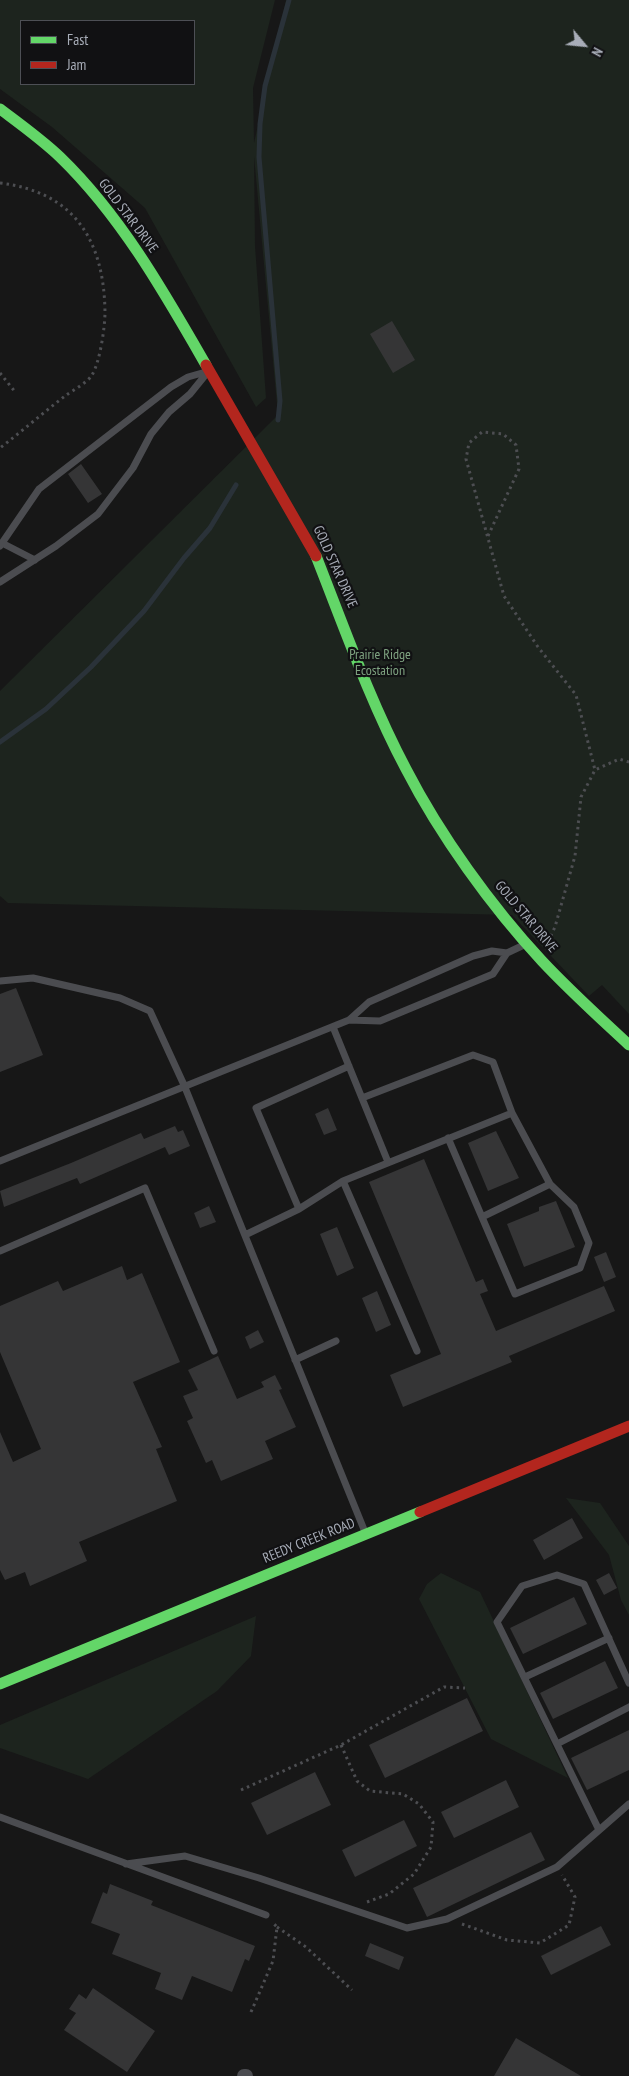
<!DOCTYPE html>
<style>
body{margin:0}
#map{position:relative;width:629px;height:2076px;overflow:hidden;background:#171717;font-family:"PT Sans Narrow",sans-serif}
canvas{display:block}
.legend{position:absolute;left:20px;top:20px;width:175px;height:65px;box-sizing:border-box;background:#111113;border:1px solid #4d4f55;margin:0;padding:6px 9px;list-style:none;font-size:15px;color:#a8adb8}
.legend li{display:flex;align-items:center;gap:10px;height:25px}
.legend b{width:25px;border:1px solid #4d4f55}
.north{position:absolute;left:559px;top:20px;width:50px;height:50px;-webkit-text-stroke:4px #111113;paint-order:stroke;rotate:118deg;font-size:14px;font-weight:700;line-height:20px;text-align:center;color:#a8adb8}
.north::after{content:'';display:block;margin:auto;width:18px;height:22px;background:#a8adb8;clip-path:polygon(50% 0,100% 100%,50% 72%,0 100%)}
</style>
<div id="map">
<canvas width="629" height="2076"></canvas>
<ul class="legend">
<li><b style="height:6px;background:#63d668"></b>Fast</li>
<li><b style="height:6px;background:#b3261e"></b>Jam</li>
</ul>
<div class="north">N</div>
</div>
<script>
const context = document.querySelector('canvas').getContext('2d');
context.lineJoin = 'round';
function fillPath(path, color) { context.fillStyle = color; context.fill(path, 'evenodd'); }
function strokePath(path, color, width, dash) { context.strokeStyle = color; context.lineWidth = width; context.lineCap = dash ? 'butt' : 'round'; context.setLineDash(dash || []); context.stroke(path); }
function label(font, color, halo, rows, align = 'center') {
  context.font = font + ' "PT Sans Narrow",sans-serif'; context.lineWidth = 4.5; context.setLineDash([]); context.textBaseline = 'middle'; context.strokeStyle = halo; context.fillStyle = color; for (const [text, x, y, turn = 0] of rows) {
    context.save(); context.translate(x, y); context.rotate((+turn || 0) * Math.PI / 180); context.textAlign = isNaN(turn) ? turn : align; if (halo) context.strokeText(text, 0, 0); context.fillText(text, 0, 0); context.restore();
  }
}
fillPath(new Path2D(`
 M 0,0 L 275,0 L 253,88 L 254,143 L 286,0 L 629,0 L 629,1014 L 602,985 L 589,996 L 512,915 L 8,903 L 0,896 L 0,691 L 278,415 L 254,156 L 255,246 L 266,398 L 256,407 L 145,208 L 52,127 L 0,89 ZM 21,21 L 194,21 L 194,84 L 21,84 Z
 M 566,1498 L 600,1503 L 629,1546 L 629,1615 L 621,1600 L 609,1555 Z
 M 441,1573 L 480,1592 L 568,1778 L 491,1739 L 419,1599 L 427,1584 Z
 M 256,1616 L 251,1656 L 217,1691 L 88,1779 L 0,1748 L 0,1725 Z`), '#1d241e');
strokePath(new Path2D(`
 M 278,420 L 280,401 L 259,157 L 260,124 L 265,86 L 289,0
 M 0,742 L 46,709 L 91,667 L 144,611 L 184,558 L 210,528 L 236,485`), '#2a3239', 5);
fillPath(new Path2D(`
 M 392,321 L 415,360 L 393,373 L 370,334 Z
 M 81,464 L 102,494 L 88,503 L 68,474 Z
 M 16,988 L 43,1055 L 0,1072 L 0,994 Z
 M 328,1108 L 337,1130 L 324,1135 L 315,1114 Z
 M 175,1126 L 178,1132 L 183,1130 L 190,1146 L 169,1155 L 165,1147 L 80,1184 L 77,1178 L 4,1207 L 0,1191 L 71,1163 L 141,1133 L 144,1139 Z
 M 496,1131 L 519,1178 L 488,1191 L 468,1143 Z
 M 424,1159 L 476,1282 L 483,1279 L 488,1291 L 480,1294 L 496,1331 L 604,1286 L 615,1311 L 509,1356 L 512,1362 L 403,1407 L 390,1375 L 441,1354 L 369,1182 Z
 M 556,1201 L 575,1247 L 524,1267 L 507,1224 L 539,1211 L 539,1207 Z
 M 209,1206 L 216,1222 L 200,1228 L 194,1213 Z
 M 337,1227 L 354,1268 L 337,1276 L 320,1234 Z
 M 606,1252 L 616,1277 L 604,1282 L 594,1257 Z
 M 122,1266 L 127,1280 L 142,1273 L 180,1362 L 133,1382 L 162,1447 L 156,1449 L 177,1501 L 79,1542 L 87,1561 L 30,1586 L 25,1572 L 5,1580 L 0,1570 L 0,1432 L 13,1462 L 41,1449 L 0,1352 L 0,1306 L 58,1281 L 63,1291 Z
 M 377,1291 L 391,1325 L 376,1332 L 362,1298 Z
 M 258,1330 L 264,1342 L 250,1349 L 245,1337 Z
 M 218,1356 L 237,1399 L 264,1387 L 261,1382 L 275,1375 L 282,1389 L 279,1390 L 296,1427 L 265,1441 L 273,1459 L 221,1481 L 212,1460 L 206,1463 L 187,1421 L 193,1418 L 183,1396 L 198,1390 L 188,1370 Z
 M 572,1518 L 583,1538 L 544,1560 L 533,1540 Z
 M 609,1573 L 617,1588 L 604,1595 L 596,1580 Z
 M 574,1597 L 587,1624 L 523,1654 L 510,1628 Z
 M 605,1661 L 618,1688 L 553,1719 L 540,1693 Z
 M 467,1698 L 483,1731 L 385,1778 L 369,1745 Z
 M 629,1730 L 629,1770 L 587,1790 L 571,1758 Z
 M 315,1772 L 331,1805 L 267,1835 L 251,1803 Z
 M 506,1780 L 519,1807 L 454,1838 L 441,1812 Z
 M 404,1820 L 417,1846 L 355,1877 L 342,1850 Z
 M 531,1832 L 545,1860 L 427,1917 L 413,1888 Z
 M 110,1884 L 153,1901 L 151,1905 L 255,1946 L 249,1961 L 245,1959 L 232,1992 L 192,1976 L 182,2000 L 155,1989 L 161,1973 L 112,1954 L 120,1934 L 91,1923 L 103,1892 L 107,1894 Z
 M 601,1926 L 611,1945 L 551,1975 L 541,1956 Z
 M 370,1943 L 404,1957 L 399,1970 L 365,1956 Z
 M 93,1988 L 155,2031 L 127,2072 L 64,2030 L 76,2013 L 69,2009 L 79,1994 L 86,1999 Z
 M 516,2038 L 581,2076 L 494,2076 Z`), '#353536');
strokePath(new Path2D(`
 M 0,183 C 75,192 104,241 105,312 C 105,327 100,362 92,375 C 87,383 73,390 65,396 C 43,413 22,431 0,448
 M 0,373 L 16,393
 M 488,536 L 519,469 L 516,445 L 503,434 L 482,432 L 469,443 L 466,459 L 504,596 L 538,647 L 576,695 L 595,770
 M 548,942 L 555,927 L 575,856 L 581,797 L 595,770 L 619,759 L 629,762
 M 341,1745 L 357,1781 L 370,1791 L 403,1794 L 419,1804 L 433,1822 L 431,1847 L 414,1874 L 389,1894 L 367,1902
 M 241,1790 L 341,1745 L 444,1687 L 465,1688
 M 462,1924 L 507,1940 L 540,1943 L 569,1925 L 575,1897 L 562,1875
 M 277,1927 L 306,1947 L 352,1990
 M 251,2012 L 273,1961 L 277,1927 L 273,1923`), '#4d4e52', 3, [2.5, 4]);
strokePath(new Path2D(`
 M 2,543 L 35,560
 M 0,546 L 39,489 L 171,387 L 188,377 L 209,371
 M 0,582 L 56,546 L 98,514 L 133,468 L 151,434 L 169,412 L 190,394 L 207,373
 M 0,981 L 33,978 L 120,998 L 150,1011 L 184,1085 L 365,1532
 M 349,1020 L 380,1021 L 493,974 L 507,953 L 526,944
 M 333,1027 L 388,1162
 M 362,1098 L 473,1055 L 493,1062 L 512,1113 L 550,1184 L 574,1207 L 589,1243 L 580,1268 L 515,1294 L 448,1138
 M 0,1161 L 349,1020 L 369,1002 L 473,956 L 492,951 L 507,953
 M 343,1181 L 417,1351
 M 299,1209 L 256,1108 L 349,1066
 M 482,1217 L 550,1184
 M 245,1235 L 299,1209 L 343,1181 L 512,1113
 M 0,1251 L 145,1188 L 214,1351
 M 295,1360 L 336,1341
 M 525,1677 L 609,1638
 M 557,1744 L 629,1707
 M 0,1817 L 266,1915
 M 599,1830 L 497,1622 L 522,1586 L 557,1575 L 584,1584 L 629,1683
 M 126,1864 L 185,1856 L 259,1878 L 407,1928 L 447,1919 L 557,1867 L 629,1804`), '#4b4c50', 7);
strokePath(new Path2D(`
 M 244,2076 L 246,2076`), '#4b4c50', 14);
strokePath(new Path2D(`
 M 0,109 C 20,124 41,139 60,157 C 121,216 164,292 206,365
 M 316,556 C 344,627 370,701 406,769 C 440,835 491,906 542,961 C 569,990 599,1017 629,1045
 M 0,1684 L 420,1512`), '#63d668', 11);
strokePath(new Path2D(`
 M 206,365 L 316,556
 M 420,1512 L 629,1426`), '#b3261e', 11);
label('14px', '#a8adb8', '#111113', [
 ["GOLD STAR DRIVE",128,216,53],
 ["GOLD STAR DRIVE",335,567,66],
 ["GOLD STAR DRIVE",526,917,50],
 ["REEDY CREEK ROAD",309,1541,-22]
]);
label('14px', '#7fa381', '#111113', [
 ["Prairie Ridge",380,655],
 ["Ecostation",380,671]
]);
</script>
